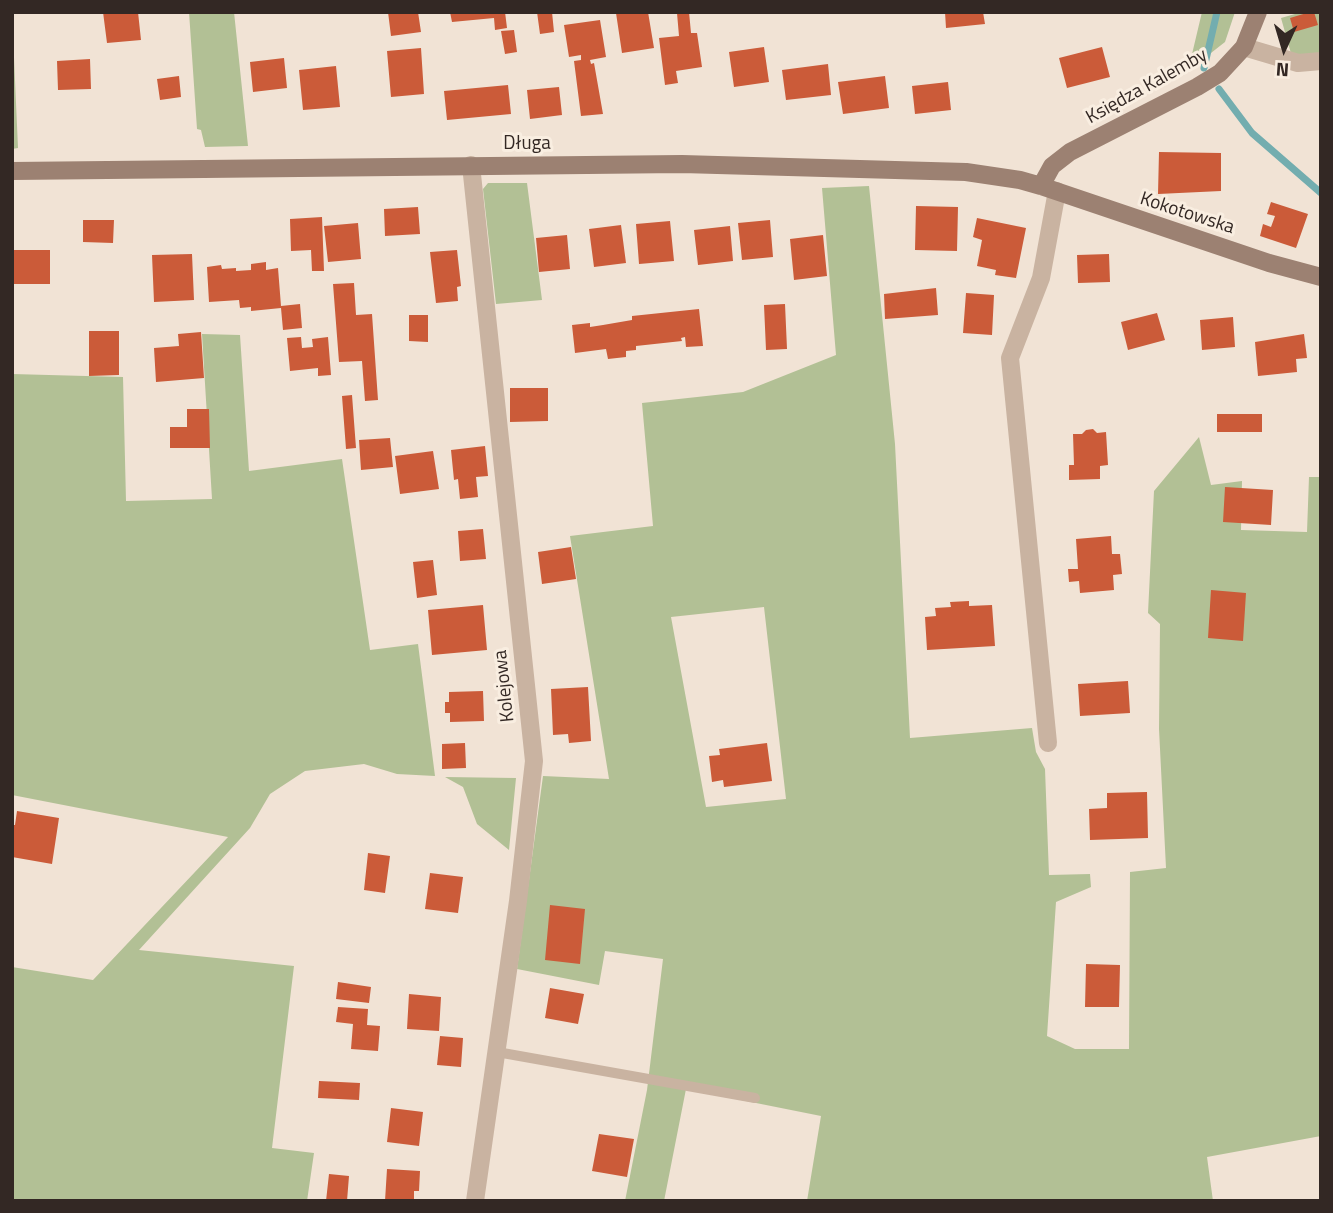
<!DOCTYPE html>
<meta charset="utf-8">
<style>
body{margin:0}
#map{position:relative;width:1333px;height:1213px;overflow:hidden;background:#f1e3d5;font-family:"Titillium Web",sans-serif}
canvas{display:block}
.frame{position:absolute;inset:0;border:14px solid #332824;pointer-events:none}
.north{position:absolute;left:1249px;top:14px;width:70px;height:70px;-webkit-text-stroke:5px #f9eee1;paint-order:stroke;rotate:184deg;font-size:19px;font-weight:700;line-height:28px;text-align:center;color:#332824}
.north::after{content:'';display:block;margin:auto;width:24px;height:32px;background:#332824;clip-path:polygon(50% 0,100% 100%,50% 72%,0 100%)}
</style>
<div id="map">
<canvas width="1333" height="1213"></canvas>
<div class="frame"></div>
<div class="north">N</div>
</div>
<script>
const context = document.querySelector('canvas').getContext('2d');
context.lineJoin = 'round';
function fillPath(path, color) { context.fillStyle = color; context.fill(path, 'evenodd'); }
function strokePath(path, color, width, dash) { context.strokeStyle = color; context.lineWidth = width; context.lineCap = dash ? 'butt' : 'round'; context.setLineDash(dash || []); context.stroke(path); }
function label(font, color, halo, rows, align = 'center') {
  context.font = font + ' "Titillium Web",sans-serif'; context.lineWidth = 6; context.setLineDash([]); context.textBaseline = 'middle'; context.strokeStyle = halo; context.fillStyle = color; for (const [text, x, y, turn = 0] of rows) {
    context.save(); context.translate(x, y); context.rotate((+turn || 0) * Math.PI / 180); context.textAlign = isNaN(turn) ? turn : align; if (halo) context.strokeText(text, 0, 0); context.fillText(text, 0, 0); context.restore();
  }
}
fillPath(new Path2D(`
 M 12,12 L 18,148 L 12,149 Z
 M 189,12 L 234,12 L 248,146 L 205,147 L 201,130 L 197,129 Z
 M 1202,12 L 1235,12 L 1225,42 L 1188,71 Z
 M 1302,12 L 1321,12 L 1321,56 L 1292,57 L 1281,18 Z
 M 488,183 L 527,183 L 542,300 L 496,304 L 483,189 Z
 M 869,186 L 895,444 L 910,738 L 1032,728 L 1036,752 L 1045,769 L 1049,875 L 1090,874 L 1091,887 L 1056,902 L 1047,1036 L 1075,1049 L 1129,1049 L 1130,872 L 1166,868 L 1159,729 L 1160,624 L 1148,613 L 1154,491 L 1199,437 L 1211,485 L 1242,481 L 1241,530 L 1307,532 L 1309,477 L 1321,477 L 1321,1136 L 1207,1157 L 1213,1201 L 807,1201 L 821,1116 L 686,1089 L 664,1201 L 625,1201 L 647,1090 L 663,959 L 605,951 L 599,985 L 517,969 L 543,776 L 609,779 L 570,536 L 653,526 L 642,403 L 743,392 L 836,355 L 822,188 ZM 764,607 L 786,799 L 706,807 L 671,617 Z
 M 202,334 L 240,335 L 249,471 L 342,459 L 370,650 L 418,644 L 435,776 L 397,774 L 364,764 L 305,771 L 270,794 L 250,828 L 139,950 L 294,966 L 272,1148 L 314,1153 L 307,1201 L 12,1201 L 12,967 L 93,980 L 228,837 L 12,795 L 12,374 L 123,377 L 126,501 L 212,499 Z
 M 445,777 L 516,778 L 509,850 L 477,824 L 463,787 Z`), '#b2c095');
strokePath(new Path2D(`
 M 1204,68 L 1217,12
 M 1219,89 L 1252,133 L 1321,193`), '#73adaf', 7);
fillPath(new Path2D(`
 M 103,12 L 138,12 L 141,40 L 107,43 Z
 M 388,12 L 418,12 L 421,32 L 391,36 Z
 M 450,12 L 505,12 L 507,28 L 495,30 L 494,18 L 452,22 Z
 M 537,12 L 552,12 L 554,32 L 540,34 Z
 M 623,12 L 648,12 L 654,48 L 622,53 L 616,13 Z
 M 689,12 L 691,33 L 697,33 L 702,67 L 676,71 L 678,83 L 665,85 L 659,38 L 679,36 L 677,13 Z
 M 945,12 L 983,12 L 985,24 L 946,28 Z
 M 1310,12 L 1314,12 L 1318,25 L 1294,32 L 1290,18 Z
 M 600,20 L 606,57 L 590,60 L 591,64 L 594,63 L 603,114 L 581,116 L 574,61 L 581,60 L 581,55 L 569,57 L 564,25 Z
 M 514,30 L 517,52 L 505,54 L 501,31 Z
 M 764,47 L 769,82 L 734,87 L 729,52 Z
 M 1102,47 L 1110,77 L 1067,88 L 1059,58 Z
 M 421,48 L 424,94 L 391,97 L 387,51 Z
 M 284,58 L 287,88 L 253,92 L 250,62 Z
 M 90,59 L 91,89 L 58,90 L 57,61 Z
 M 828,64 L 831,95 L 786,100 L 782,70 Z
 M 336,66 L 340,107 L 303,110 L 299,70 Z
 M 179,76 L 181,97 L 160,100 L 157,79 Z
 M 885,76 L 889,108 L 843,114 L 838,82 Z
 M 948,82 L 951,110 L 915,114 L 912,86 Z
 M 508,85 L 511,114 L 447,120 L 444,91 Z
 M 559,87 L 562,115 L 530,119 L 527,90 Z
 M 1159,152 L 1221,153 L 1221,191 L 1158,194 Z
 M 1271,202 L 1308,214 L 1296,248 L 1260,236 L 1263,224 L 1271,227 L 1275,216 L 1267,214 Z
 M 916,206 L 958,207 L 957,251 L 915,250 Z
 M 418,207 L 420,234 L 385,236 L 384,209 Z
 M 322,217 L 324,271 L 312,271 L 311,250 L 291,251 L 290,219 Z
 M 977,218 L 1026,228 L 1016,278 L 995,275 L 996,270 L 977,266 L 982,240 L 973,237 Z
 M 83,220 L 114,220 L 113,243 L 83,242 Z
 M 770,220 L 773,257 L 742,260 L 738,223 Z
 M 670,221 L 674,261 L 639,264 L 636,224 Z
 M 358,223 L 361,259 L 328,262 L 324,226 Z
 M 621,225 L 626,263 L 594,267 L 589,229 Z
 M 730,226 L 733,261 L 698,265 L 694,230 Z
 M 567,235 L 570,269 L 539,272 L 536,238 Z
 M 823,235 L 827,276 L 794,280 L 790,239 Z
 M 12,250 L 50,250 L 50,284 L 12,284 Z
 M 457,250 L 461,286 L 457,287 L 458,301 L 436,303 L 430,252 Z
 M 192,254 L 194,300 L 154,302 L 152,255 Z
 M 1109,254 L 1110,282 L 1078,283 L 1077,255 Z
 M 266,262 L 266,270 L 278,268 L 281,306 L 300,304 L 302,328 L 283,330 L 281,308 L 251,311 L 251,307 L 240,308 L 239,300 L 209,302 L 207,267 L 221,265 L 222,269 L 236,268 L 236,271 L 251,270 L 251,264 Z
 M 354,283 L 356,315 L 372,314 L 378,400 L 365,401 L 362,361 L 339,362 L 333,284 Z
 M 936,288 L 938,315 L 885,319 L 884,294 Z
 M 966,293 L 994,295 L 992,335 L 963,333 Z
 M 785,304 L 787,349 L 766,350 L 764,305 Z
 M 699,309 L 703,346 L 686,347 L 685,337 L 681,338 L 682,341 L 636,346 L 636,350 L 626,351 L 626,357 L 608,359 L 606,349 L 575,353 L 572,325 L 590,323 L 590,327 L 603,325 L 632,320 L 632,316 Z
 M 1157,313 L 1165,340 L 1128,350 L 1121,322 Z
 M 409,315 L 428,315 L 428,342 L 409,341 Z
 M 1233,317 L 1235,347 L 1202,350 L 1200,320 Z
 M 89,331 L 119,331 L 119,375 L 89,376 Z
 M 201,332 L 204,378 L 156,382 L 154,348 L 179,346 L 178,334 Z
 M 1304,334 L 1307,358 L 1296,359 L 1297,372 L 1258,376 L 1255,342 Z
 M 301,337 L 302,348 L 313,347 L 312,339 L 328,337 L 331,375 L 318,376 L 318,368 L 290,371 L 287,338 Z
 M 510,388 L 548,388 L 548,421 L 510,422 Z
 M 352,395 L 356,448 L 346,449 L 342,396 Z
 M 187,409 L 209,409 L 210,448 L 170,448 L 170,427 L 187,427 Z
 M 1217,414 L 1262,414 L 1262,432 L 1217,432 Z
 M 1093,429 L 1097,433 L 1106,432 L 1108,465 L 1100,466 L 1100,479 L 1069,480 L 1069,465 L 1074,465 L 1073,434 L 1082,434 L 1086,430 Z
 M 390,438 L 393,467 L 361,470 L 359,440 Z
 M 485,446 L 488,476 L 476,477 L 478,497 L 460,499 L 458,479 L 454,480 L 451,450 Z
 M 433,451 L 439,489 L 400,494 L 395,456 Z
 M 1225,487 L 1273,490 L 1271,525 L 1223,522 Z
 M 483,529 L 486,559 L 460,561 L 458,531 Z
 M 1111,536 L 1112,554 L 1120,554 L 1122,574 L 1113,575 L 1114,590 L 1080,593 L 1079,581 L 1069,582 L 1068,569 L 1078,569 L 1076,539 Z
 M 571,547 L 576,579 L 542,584 L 538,552 Z
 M 433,560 L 437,595 L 417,598 L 413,562 Z
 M 1211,590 L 1246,593 L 1243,641 L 1208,638 Z
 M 969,601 L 969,606 L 992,605 L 995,646 L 927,650 L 925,617 L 936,616 L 935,608 L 951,607 L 950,602 Z
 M 483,605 L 487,650 L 432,655 L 428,610 Z
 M 1128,681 L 1130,713 L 1080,716 L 1078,684 Z
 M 588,687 L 591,741 L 569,743 L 568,734 L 553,735 L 551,689 Z
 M 483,691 L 484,721 L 450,722 L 450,713 L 445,713 L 445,702 L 449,702 L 449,692 Z
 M 465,743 L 466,768 L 442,769 L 442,744 Z
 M 767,743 L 772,781 L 724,787 L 723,780 L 712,782 L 709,756 L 720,755 L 719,749 Z
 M 1147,792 L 1148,838 L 1090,840 L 1089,809 L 1107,808 L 1107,793 Z
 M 17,811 L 59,818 L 52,864 L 12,857 L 12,825 L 15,825 Z
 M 368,853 L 390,856 L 385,893 L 364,890 Z
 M 430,873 L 463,877 L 458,913 L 425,909 Z
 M 550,905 L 585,909 L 580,964 L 545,960 Z
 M 1086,964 L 1120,965 L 1119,1007 L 1085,1007 Z
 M 338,982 L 371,987 L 369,1003 L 336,999 Z
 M 550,988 L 584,994 L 578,1024 L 545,1018 Z
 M 409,994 L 441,997 L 439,1031 L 407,1029 Z
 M 338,1007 L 368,1009 L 367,1025 L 380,1026 L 378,1051 L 351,1049 L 353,1024 L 336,1022 Z
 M 440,1036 L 463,1038 L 461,1067 L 437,1065 Z
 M 319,1081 L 360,1083 L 359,1100 L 318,1098 Z
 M 391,1108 L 423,1112 L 419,1146 L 387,1142 Z
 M 599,1134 L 634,1139 L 627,1177 L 592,1171 Z
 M 387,1169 L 420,1171 L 419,1191 L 414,1191 L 414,1201 L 385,1201 Z
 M 329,1174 L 349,1176 L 347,1201 L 326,1201 Z`), '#cb5b39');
strokePath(new Path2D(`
 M 497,1052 L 755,1098`), '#c9b3a1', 10);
strokePath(new Path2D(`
 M 1244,47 L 1298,63 L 1321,61
 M 471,165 L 534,761 L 518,901 L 475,1201
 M 1048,743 L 1010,358 L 1041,278 L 1057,191`), '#c9b3a1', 18);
strokePath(new Path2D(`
 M 12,171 L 682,164 L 966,172 L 1020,180 L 1041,186 L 1269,263 L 1321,277
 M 1041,186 L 1052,166 L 1070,152 L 1197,87 L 1220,73 L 1244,47 L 1258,12`), '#9c8172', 18);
label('19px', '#332824', '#f9eee1', [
 ["Księdza Kalemby",1147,87,-29],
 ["Długa",527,144],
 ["Kokotowska",1187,214,18],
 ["Kolejowa",505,686,-96]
]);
</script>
